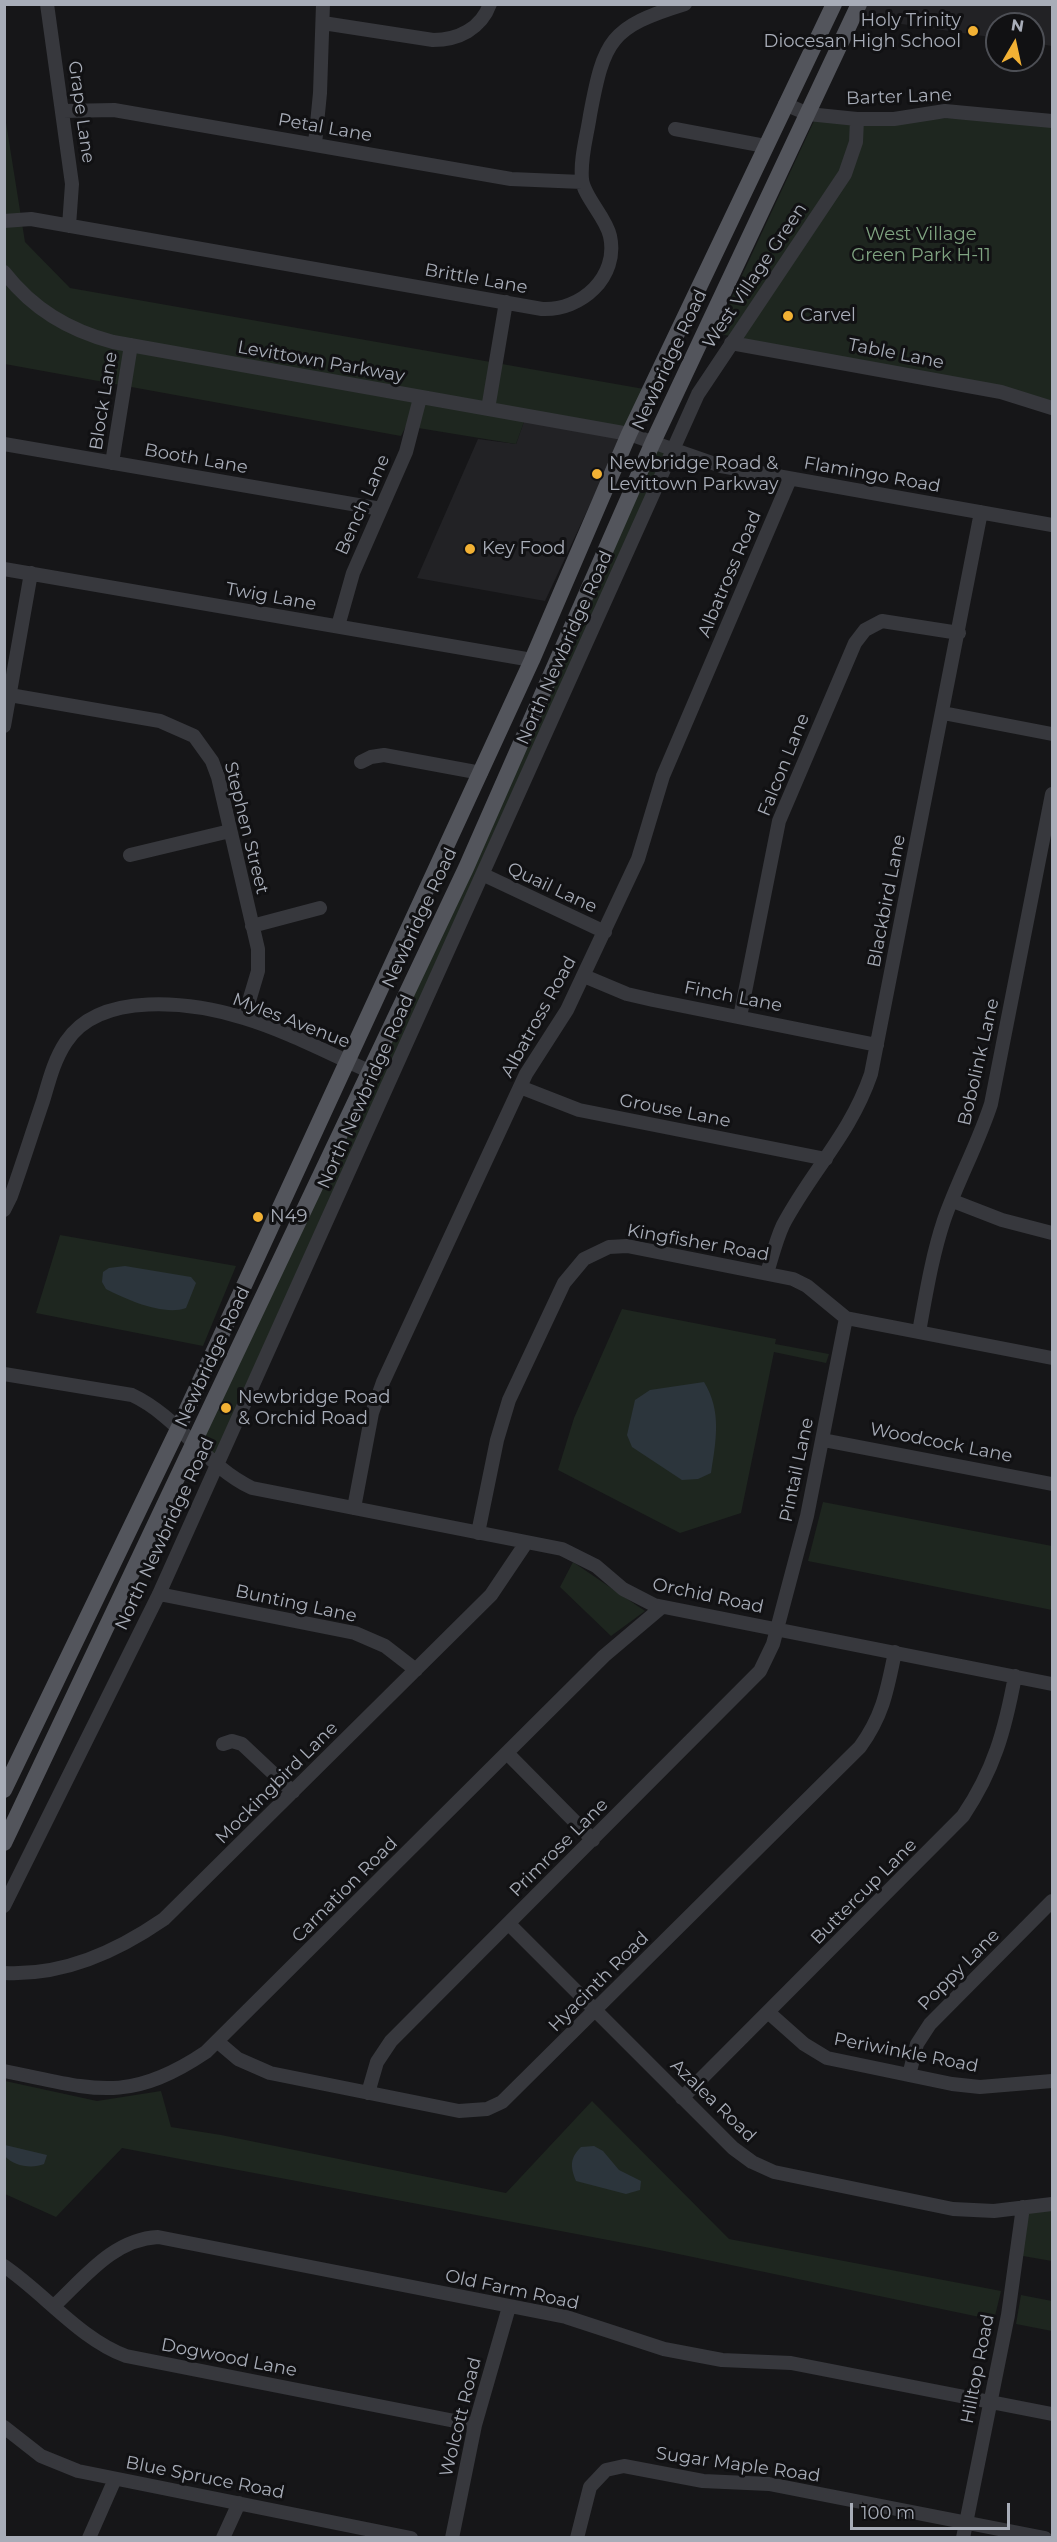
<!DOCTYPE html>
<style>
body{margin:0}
#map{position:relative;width:1057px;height:2542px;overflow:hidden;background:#161618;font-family:Montserrat,sans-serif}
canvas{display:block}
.frame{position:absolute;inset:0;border:6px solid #a8adb8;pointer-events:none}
.north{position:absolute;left:985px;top:12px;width:60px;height:60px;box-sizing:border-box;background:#111113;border:2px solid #4d4f55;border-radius:50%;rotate:9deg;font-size:16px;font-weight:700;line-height:24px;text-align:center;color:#a8adb8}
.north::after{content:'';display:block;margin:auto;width:21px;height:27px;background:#f2b134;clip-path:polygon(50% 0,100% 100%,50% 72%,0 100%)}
.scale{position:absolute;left:850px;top:2503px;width:160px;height:27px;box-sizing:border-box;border:3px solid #a8adb8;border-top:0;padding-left:8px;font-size:18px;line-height:21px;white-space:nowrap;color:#a8adb8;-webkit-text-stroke:4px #111113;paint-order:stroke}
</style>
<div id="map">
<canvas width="1057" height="2542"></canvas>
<div class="frame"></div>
<div class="north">N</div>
<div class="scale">100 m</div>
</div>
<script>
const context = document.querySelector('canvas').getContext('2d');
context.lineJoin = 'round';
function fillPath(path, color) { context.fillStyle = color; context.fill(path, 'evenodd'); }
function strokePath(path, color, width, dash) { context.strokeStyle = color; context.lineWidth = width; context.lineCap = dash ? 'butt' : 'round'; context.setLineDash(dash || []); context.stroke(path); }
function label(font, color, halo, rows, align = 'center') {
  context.font = font + ' Montserrat,sans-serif'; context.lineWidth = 6; context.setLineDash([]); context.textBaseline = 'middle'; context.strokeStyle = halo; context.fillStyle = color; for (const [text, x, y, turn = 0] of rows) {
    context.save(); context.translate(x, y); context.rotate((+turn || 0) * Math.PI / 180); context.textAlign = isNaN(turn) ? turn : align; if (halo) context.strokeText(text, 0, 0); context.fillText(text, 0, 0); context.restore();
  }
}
fillPath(new Path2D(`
 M 860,5 L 1052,5 L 1052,46 L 1033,43 L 1033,24 L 997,24 L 997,38 L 854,17 Z
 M 525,419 L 622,436 L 545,601 L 417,578 L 478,439 L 516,444 Z`), '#222225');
fillPath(new Path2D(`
 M 4,110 L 25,242 L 70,288 L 644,389 L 625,429 L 525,419 L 516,444 L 406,426 L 401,436 L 5,364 Z
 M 1006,117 L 1052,121 L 1052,405 L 999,390 L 715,333 L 814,121 Z
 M 654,446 L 669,453 L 215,1463 L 198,1443 Z
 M 60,1235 L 236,1266 L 203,1346 L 36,1313 Z
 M 622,1309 L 776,1339 L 775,1344 L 829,1354 L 826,1363 L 774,1352 L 741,1513 L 680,1533 L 558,1470 L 574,1418 Z
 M 823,1502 L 1052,1546 L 1052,1610 L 808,1561 Z
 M 573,1562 L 645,1611 L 611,1636 L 560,1587 Z
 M 5,2081 L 97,2101 L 161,2091 L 171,2127 L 221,2135 L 506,2193 L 592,2101 L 729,2239 L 1001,2291 L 994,2320 L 645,2247 L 122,2148 L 56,2217 L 5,2194 Z
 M 1052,2204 L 1052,2261 L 1017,2255 L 1023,2207 Z
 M 1021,2295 L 1052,2301 L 1052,2331 L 1016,2324 Z`), '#1e261f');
fillPath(new Path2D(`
 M 125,1266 L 191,1277 L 196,1283 L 186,1308 C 164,1316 127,1300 106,1289 L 102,1282 L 103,1272 L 109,1268 Z
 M 704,1382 C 722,1411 716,1441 711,1473 L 698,1479 L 682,1480 L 632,1447 L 627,1435 L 635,1400 L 650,1390 Z
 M 5,2145 L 47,2155 L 44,2164 C 32,2169 13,2166 5,2156 Z
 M 594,2146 L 603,2151 L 619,2170 L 641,2181 L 640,2190 L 626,2194 L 576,2181 C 570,2166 570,2158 581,2147 Z`), '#2c353c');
strokePath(new Path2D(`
 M 47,4 L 72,184 L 69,226
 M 323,23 L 433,40 C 458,40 481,29 490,4
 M 785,104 L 808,114 L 857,119 L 894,119 L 945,111 L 1052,121
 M 63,111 L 114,110 L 511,179 L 582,182
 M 675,129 L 765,146
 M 315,144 L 320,93 L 323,4
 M 4,221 L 31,219 L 542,309 C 581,311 619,277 610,236 C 606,217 583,196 582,179 C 580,158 587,136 590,115 C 604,40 610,27 685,4
 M 4,272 C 33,309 68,330 113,342 L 629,434 L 721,466 L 1052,525
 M 731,343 L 1001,392 L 1052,408
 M 488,409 L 506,302
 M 4,444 L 381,509
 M 112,463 L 131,345
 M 4,569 L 532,660
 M 338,626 L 353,573 L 406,452 L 420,398
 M 4,694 L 160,721 L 194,736 L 212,761 L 218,777 L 258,949 L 258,971 L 244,1018
 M 943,713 L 1052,734
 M 4,726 L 31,573
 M 361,762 L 371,757 L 384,755 L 481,773
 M 130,855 L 230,831
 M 484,875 L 605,932
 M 252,926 L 320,908
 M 584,976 L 627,994 L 653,1000 L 877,1045
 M 740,1017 L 779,821 L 855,643 L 865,630 L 882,621 L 959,633
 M 520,1087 L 579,1110 L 826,1159
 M 953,1201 L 1002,1220 L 1052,1233
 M 4,1210 L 11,1196 C 22,1165 32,1133 43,1101 C 49,1081 54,1060 66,1042 C 100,990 192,1002 244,1018 C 287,1031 328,1053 369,1071
 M 767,1273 C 772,1257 776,1240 783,1225 C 812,1170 850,1135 871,1074 L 981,512
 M 919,1332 C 926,1294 932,1256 944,1220 C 958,1180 978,1144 991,1104 L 1052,794
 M 4,1374 L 132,1395 C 179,1417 205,1466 252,1488 L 562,1549 L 596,1566 L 623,1589 L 654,1605 L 1052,1684
 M 823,1440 L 1052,1484
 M 354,1508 L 372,1413 L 383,1382 L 526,1074 L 567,1010 L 638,859 L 663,776 L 790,479
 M 478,1533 L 497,1440 L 509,1400 L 564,1283 L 584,1259 L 609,1247 L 627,1246 L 793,1279 L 807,1286 L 846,1318 L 1052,1358
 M 159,1594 L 355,1633 L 385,1646 L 416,1670
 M 223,1744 L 232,1741 L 242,1744 L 293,1792
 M 507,1753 L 593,1840
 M 4,1906 L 159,1594 L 698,394 L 845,174 L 856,142 L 857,119
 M 509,1924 L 733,2148 L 752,2162 L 774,2172 L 953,2209 L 994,2211 L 1052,2204
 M 4,1973 C 63,1976 116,1952 164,1919 L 491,1595 L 526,1543
 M 768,2012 L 804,2044 L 827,2058 L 952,2084 L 980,2087 L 1052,2081
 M 218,2042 L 238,2059 L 270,2073 L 459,2111 L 487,2109 L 502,2102 L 860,1747 C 883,1715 887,1691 895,1652
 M 4,2071 C 91,2088 126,2106 206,2052 L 604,1656 L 662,1607
 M 909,2075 L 917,2044 L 930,2024 L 1052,1901
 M 368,2093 L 377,2062 L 391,2041 L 760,1671 L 773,1644 L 807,1516 L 846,1318
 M 682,2098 L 963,1816 C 994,1770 1005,1730 1015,1676
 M 4,2266 C 45,2294 80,2339 126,2356 L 475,2425
 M 55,2305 C 85,2277 114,2239 158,2237 L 566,2317 L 664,2349 L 722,2360 L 791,2363 L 1052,2414
 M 4,2427 L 41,2456 L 78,2471 L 411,2538
 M 89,2538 L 115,2479
 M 223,2538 L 239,2503
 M 452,2538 L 475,2425 L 509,2307
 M 577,2538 L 590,2487 L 606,2470 L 624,2466 L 703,2481 L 769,2484 L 1045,2538
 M 963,2538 L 1008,2315 L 1023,2207`), '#37383d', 14);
strokePath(new Path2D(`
 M 4,1790 L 178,1429 L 532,660 L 629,434 L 834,4
 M 4,1843 L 466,868 L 653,442 L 859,4`), '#53555c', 16);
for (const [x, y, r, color] of [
 [973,31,6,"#f2b134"],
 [788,316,6,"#f2b134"],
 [597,474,6,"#f2b134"],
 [470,549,6,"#f2b134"],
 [258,1217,6,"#f2b134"],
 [226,1408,6,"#f2b134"]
]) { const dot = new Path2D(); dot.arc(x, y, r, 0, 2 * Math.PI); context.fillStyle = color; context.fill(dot); strokePath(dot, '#111113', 2); }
label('18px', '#a8adb8', '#111113', [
 ["Holy Trinity",961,21,"right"],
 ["Diocesan High School",961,42,"right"],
 ["Carvel",800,316],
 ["Newbridge Road &",609,464],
 ["Levittown Parkway",609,485],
 ["Key Food",482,549],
 ["N49",270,1217],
 ["Newbridge Road",238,1398],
 ["& Orchid Road",238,1419]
], 'left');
label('18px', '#a8adb8', '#111113', [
 ["Barter Lane",899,97,-2],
 ["Grape Lane",81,112,82],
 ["Petal Lane",325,128,10],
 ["West Village Green",755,276,-56],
 ["Brittle Lane",476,279,10],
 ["Table Lane",896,354,11],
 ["Newbridge Road",670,360,-65],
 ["Levittown Parkway",321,362,10],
 ["Block Lane",104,401,-81],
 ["Booth Lane",196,459,10],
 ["Flamingo Road",872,475,10],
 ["Bench Lane",363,505,-66],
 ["Albatross Road",730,574,-67],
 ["Twig Lane",271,597,10],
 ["North Newbridge Road",565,648,-66],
 ["Falcon Lane",784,765,-68],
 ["Stephen Street",246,828,76],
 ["Quail Lane",552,888,25],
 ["Blackbird Lane",887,901,-79],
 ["Newbridge Road",420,918,-65],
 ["Finch Lane",733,997,11],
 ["Albatross Road",539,1017,-61],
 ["Myles Avenue",291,1021,21],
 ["Bobolink Lane",979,1062,-77],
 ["North Newbridge Road",366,1092,-66],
 ["Grouse Lane",675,1111,11],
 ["Kingfisher Road",698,1243,10],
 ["Newbridge Road",213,1357,-65],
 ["Woodcock Lane",941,1443,11],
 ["Pintail Lane",797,1470,-78],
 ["North Newbridge Road",165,1534,-65],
 ["Orchid Road",708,1596,12],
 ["Bunting Lane",296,1604,12],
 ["Mockingbird Lane",277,1783,-45],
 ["Primrose Lane",559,1848,-45],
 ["Carnation Road",345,1890,-45],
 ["Buttercup Lane",864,1892,-45],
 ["Poppy Lane",959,1970,-45],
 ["Hyacinth Road",599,1982,-45],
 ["Periwinkle Road",906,2053,11],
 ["Azalea Road",713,2101,44],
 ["Old Farm Road",512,2290,12],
 ["Dogwood Lane",229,2358,11],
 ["Hilltop Road",978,2369,-79],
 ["Wolcott Road",461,2417,-76],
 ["Sugar Maple Road",738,2465,8],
 ["Blue Spruce Road",205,2478,11]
]);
label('18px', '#7fa381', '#111113', [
 ["West Village",921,235],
 ["Green Park H-11",921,256]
]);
</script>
